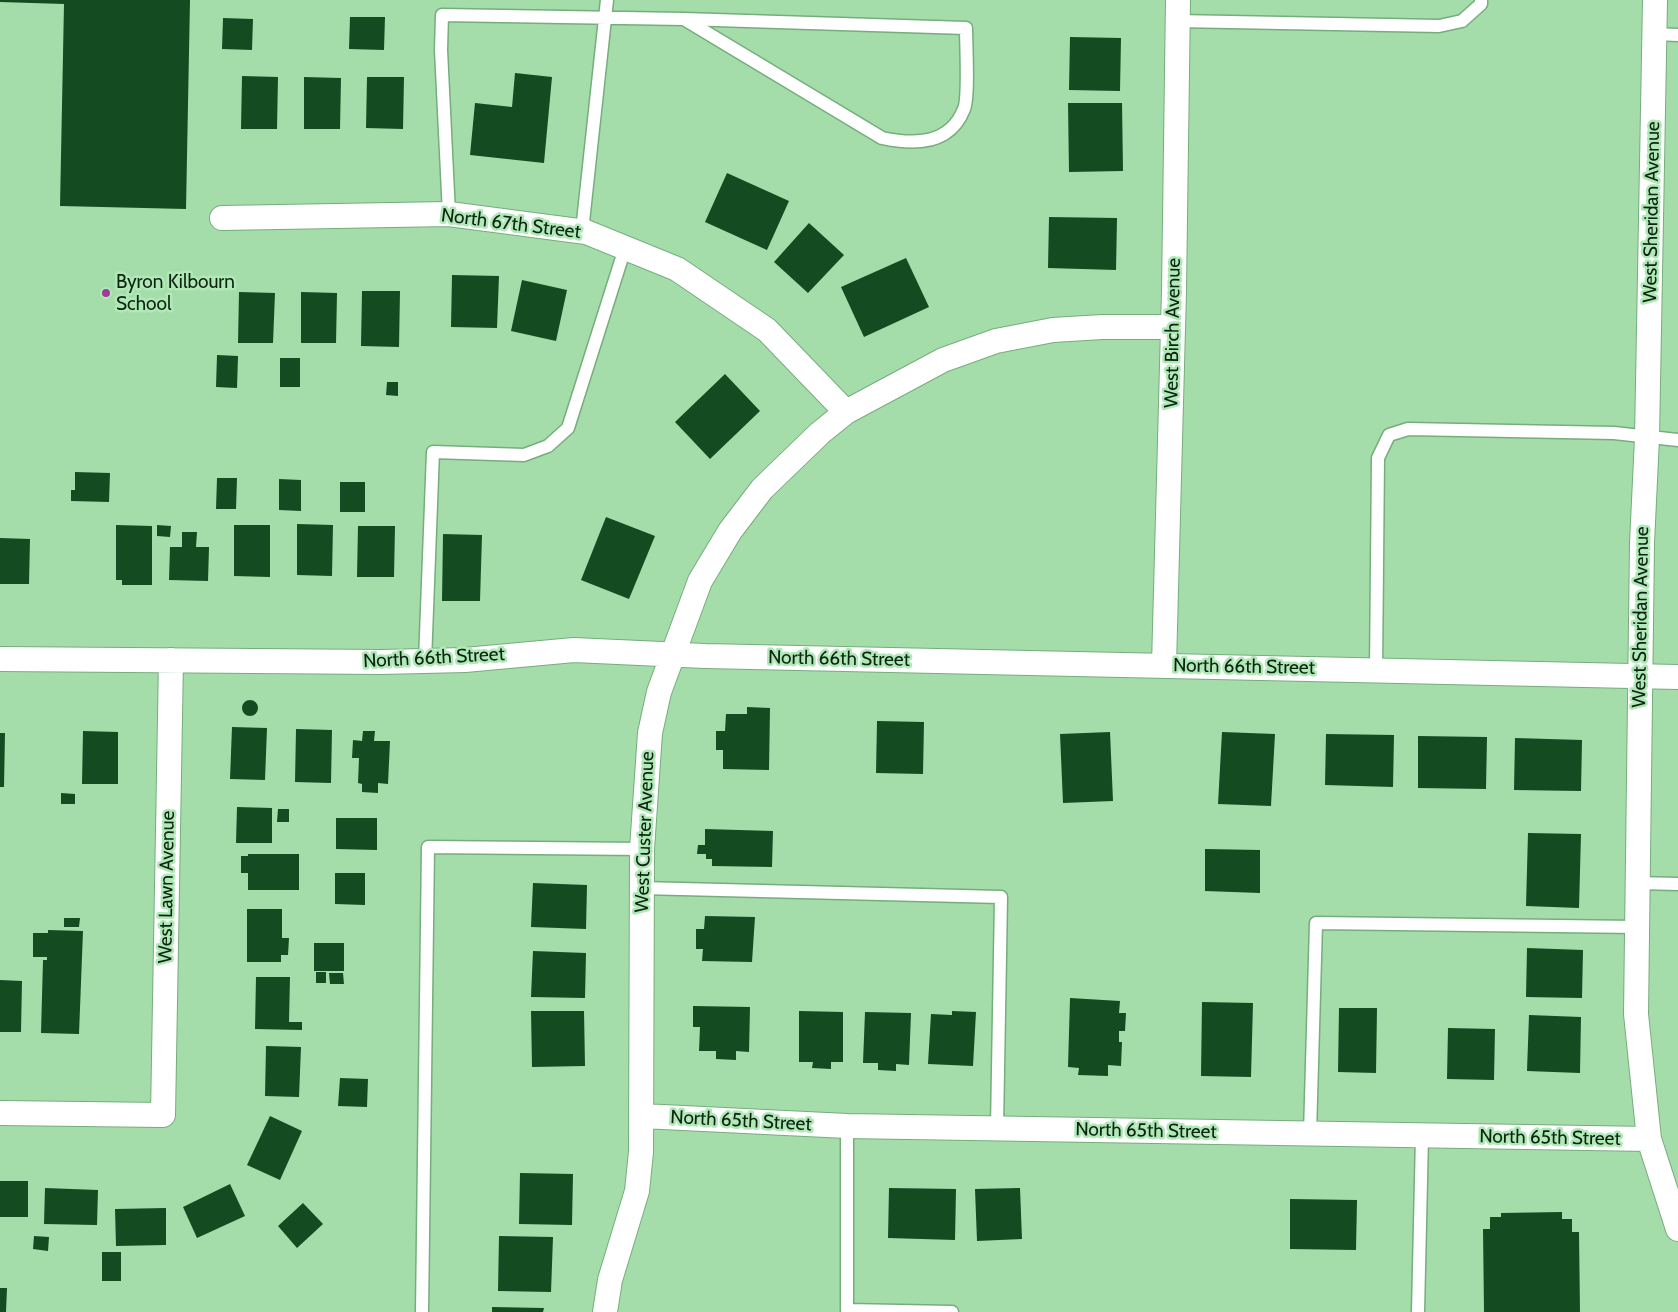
<!DOCTYPE html>
<style>
body{margin:0}
canvas{display:block;background:#a4dcaa}
</style>
<canvas width="1678" height="1312"></canvas>
<script>
const context = document.querySelector('canvas').getContext('2d');
context.lineJoin = 'round';
function fillPath(path, color) { context.fillStyle = color; context.fill(path, 'evenodd'); }
function strokePath(path, color, width, dash) { context.strokeStyle = color; context.lineWidth = width; context.lineCap = dash ? 'butt' : 'round'; context.setLineDash(dash || []); context.stroke(path); }
function label(font, color, halo, rows, align = 'center') {
  context.font = font + ' Cabin,sans-serif'; context.lineWidth = 5; context.setLineDash([]); context.textBaseline = 'middle'; context.strokeStyle = halo; context.fillStyle = color; for (const [text, x, y, turn = 0] of rows) {
    context.save(); context.translate(x, y); context.rotate((+turn || 0) * Math.PI / 180); context.textAlign = isNaN(turn) ? turn : align; if (halo) context.strokeText(text, 0, 0); context.fillText(text, 0, 0); context.restore();
  }
}
fillPath(new Path2D(`
 M 0,0 L 190,0 L 186,209 L 60,206 L 64,4 L 0,2 Z
 M 350,17 L 385,17 L 384,50 L 349,49 Z
 M 223,18 L 253,19 L 252,50 L 222,49 Z
 M 1070,37 L 1121,38 L 1120,91 L 1069,90 Z
 M 515,73 L 552,77 L 544,163 L 470,155 L 475,103 L 512,107 Z
 M 242,76 L 278,77 L 277,129 L 241,129 Z
 M 304,77 L 341,78 L 340,129 L 304,129 Z
 M 367,77 L 404,77 L 403,129 L 366,128 Z
 M 1068,103 L 1122,103 L 1123,171 L 1069,172 Z
 M 727,173 L 789,201 L 767,250 L 705,222 Z
 M 1049,217 L 1117,218 L 1116,270 L 1048,268 Z
 M 809,223 L 844,255 L 808,293 L 774,262 Z
 M 906,258 L 929,307 L 864,337 L 841,287 Z
 M 452,275 L 499,276 L 497,328 L 451,327 Z
 M 522,280 L 567,290 L 556,341 L 511,331 Z
 M 362,291 L 400,291 L 399,347 L 361,346 Z
 M 239,292 L 275,293 L 273,343 L 238,343 Z
 M 301,292 L 337,293 L 336,343 L 301,343 Z
 M 217,355 L 238,356 L 237,388 L 216,387 Z
 M 280,358 L 300,358 L 300,387 L 280,387 Z
 M 725,374 L 760,411 L 710,459 L 675,422 Z
 M 387,382 L 398,382 L 398,396 L 386,395 Z
 M 75,472 L 110,473 L 109,502 L 71,501 L 71,490 L 75,490 Z
 M 217,478 L 237,478 L 236,509 L 216,509 Z
 M 279,479 L 301,480 L 301,511 L 279,510 Z
 M 340,482 L 365,482 L 365,512 L 340,512 Z
 M 606,517 L 655,536 L 629,599 L 581,580 Z
 M 297,524 L 333,525 L 332,576 L 297,575 Z
 M 116,525 L 152,526 L 152,585 L 122,585 L 122,580 L 116,580 Z
 M 157,525 L 171,526 L 170,537 L 157,536 Z
 M 234,525 L 270,525 L 270,577 L 234,576 Z
 M 358,526 L 395,526 L 394,577 L 357,577 Z
 M 182,532 L 197,532 L 196,547 L 209,547 L 208,581 L 169,580 L 170,547 L 182,547 Z
 M 443,534 L 482,535 L 480,601 L 442,601 Z
 M 0,538 L 30,539 L 29,584 L 0,584 Z
 M242 708a8 8 0 1 1 16 0a8 8 0 1 1-16 0Z
 M 747,707 L 770,708 L 769,770 L 723,769 L 723,750 L 716,750 L 716,731 L 725,731 L 726,714 L 747,714 Z
 M 877,721 L 924,722 L 923,774 L 876,773 Z
 M 232,727 L 267,728 L 265,780 L 230,779 Z
 M 296,729 L 332,730 L 331,783 L 295,782 Z
 M 83,731 L 118,732 L 118,784 L 82,784 Z
 M 363,731 L 375,731 L 374,741 L 390,741 L 388,784 L 378,783 L 378,793 L 362,792 L 362,784 L 358,783 L 359,758 L 352,758 L 353,740 L 362,741 Z
 M 1110,732 L 1113,801 L 1063,803 L 1060,734 Z
 M 1222,732 L 1275,734 L 1271,806 L 1218,804 Z
 M 0,733 L 5,733 L 4,787 L 0,787 Z
 M 1326,734 L 1394,735 L 1393,787 L 1325,785 Z
 M 1418,736 L 1487,737 L 1486,789 L 1418,788 Z
 M 1515,738 L 1582,740 L 1581,791 L 1514,790 Z
 M 61,793 L 75,794 L 75,804 L 61,804 Z
 M 237,807 L 272,808 L 272,843 L 236,843 Z
 M 278,809 L 289,809 L 289,822 L 277,822 Z
 M 336,818 L 377,818 L 377,850 L 336,849 Z
 M 705,829 L 773,831 L 772,867 L 712,866 L 712,859 L 706,859 L 706,854 L 697,854 L 698,845 L 705,845 Z
 M 1528,833 L 1581,834 L 1579,908 L 1526,906 Z
 M 1205,849 L 1260,850 L 1260,893 L 1205,891 Z
 M 248,854 L 299,854 L 299,890 L 248,890 L 248,873 L 241,873 L 241,856 L 248,856 Z
 M 335,873 L 365,873 L 365,905 L 335,904 Z
 M 533,883 L 587,885 L 586,929 L 531,927 Z
 M 247,909 L 282,909 L 282,938 L 289,938 L 288,955 L 281,955 L 281,962 L 247,962 Z
 M 705,916 L 755,917 L 752,962 L 702,961 L 703,949 L 696,949 L 696,929 L 704,929 Z
 M 64,918 L 80,918 L 79,927 L 64,927 Z
 M 48,930 L 83,931 L 79,1034 L 41,1033 L 43,960 L 47,960 L 47,957 L 33,957 L 33,933 L 48,933 Z
 M 314,943 L 344,943 L 344,971 L 314,971 Z
 M 1527,948 L 1583,950 L 1582,998 L 1526,997 Z
 M 533,951 L 586,953 L 585,998 L 531,997 Z
 M 316,972 L 326,972 L 326,983 L 316,983 Z
 M 329,973 L 343,973 L 344,984 L 330,984 Z
 M 256,977 L 290,977 L 289,1022 L 302,1022 L 302,1030 L 255,1029 Z
 M 0,980 L 22,981 L 21,1032 L 0,1032 Z
 M 1070,998 L 1120,1001 L 1119,1013 L 1126,1013 L 1125,1031 L 1119,1031 L 1119,1042 L 1122,1042 L 1121,1066 L 1108,1065 L 1108,1076 L 1078,1075 L 1079,1068 L 1068,1067 Z
 M 1202,1002 L 1253,1003 L 1251,1077 L 1201,1076 Z
 M 693,1006 L 750,1007 L 749,1052 L 736,1051 L 736,1060 L 716,1059 L 716,1051 L 699,1051 L 700,1027 L 693,1027 Z
 M 1339,1008 L 1377,1008 L 1376,1073 L 1338,1072 Z
 M 531,1011 L 584,1011 L 585,1066 L 532,1067 Z
 M 799,1011 L 843,1012 L 843,1062 L 831,1062 L 831,1069 L 812,1068 L 813,1062 L 799,1062 Z
 M 952,1011 L 976,1012 L 973,1066 L 928,1064 L 931,1014 L 952,1015 Z
 M 865,1012 L 911,1013 L 909,1065 L 896,1064 L 896,1071 L 878,1070 L 878,1063 L 863,1063 Z
 M 1529,1015 L 1581,1017 L 1580,1073 L 1527,1071 Z
 M 1448,1028 L 1495,1029 L 1494,1080 L 1447,1079 Z
 M 266,1046 L 301,1047 L 299,1097 L 265,1096 Z
 M 340,1078 L 368,1079 L 367,1107 L 338,1106 Z
 M 270,1116 L 302,1131 L 280,1180 L 247,1165 Z
 M 520,1173 L 573,1174 L 572,1225 L 519,1224 Z
 M 0,1181 L 28,1181 L 28,1217 L 0,1217 Z
 M 230,1184 L 245,1216 L 197,1238 L 183,1207 Z
 M 45,1188 L 98,1190 L 97,1225 L 44,1224 Z
 M 889,1188 L 956,1189 L 955,1240 L 888,1238 Z
 M 1020,1188 L 1022,1239 L 977,1241 L 975,1189 Z
 M 1290,1199 L 1357,1200 L 1356,1250 L 1290,1249 Z
 M 303,1203 L 323,1224 L 297,1248 L 278,1226 Z
 M 166,1208 L 166,1245 L 116,1246 L 115,1209 Z
 M 1562,1212 L 1562,1219 L 1572,1219 L 1572,1232 L 1579,1232 L 1580,1312 L 1484,1312 L 1483,1229 L 1490,1229 L 1490,1217 L 1501,1217 L 1501,1213 Z
 M 34,1236 L 49,1237 L 48,1251 L 33,1249 Z
 M 499,1236 L 553,1237 L 551,1292 L 498,1291 Z
 M 102,1252 L 121,1252 L 121,1281 L 102,1281 Z
 M 0,1288 L 7,1288 L 6,1312 L 0,1312 Z
 M 492,1307 L 544,1308 L 543,1312 L 492,1312 Z`), '#144b21');
const lane = new Path2D(`
 M 1177,21 L 1439,26 L 1462,21 L 1481,4 L 1481,0
 M 1655,34 L 1678,35
 M 449,214 L 441,50 L 442,15 L 684,19 L 966,28 C 966,43 969,98 964,109 C 950,145 914,145 882,138 L 684,19
 M 582,231 L 607,0
 M 425,661 L 433,452 L 524,455 L 548,446 L 568,428 L 625,248
 M 1376,670 L 1378,458 L 1389,435 L 1408,429 L 1614,433 L 1678,440
 M 1637,883 L 1678,884
 M 641,888 L 1001,897 L 997,1128
 M 847,1126 L 847,1310 L 952,1312
 M 1310,1134 L 1316,923 L 1637,927
 M 422,1312 L 428,847 L 642,849
 M 1418,1312 L 1422,1136`);
const street = new Path2D(`
 M 1655,0 L 1647,438 L 1642,543 L 1636,1014 L 1649,1139 L 1678,1229
 M 222,218 L 449,214 L 586,232 L 677,269 L 767,330 L 846,412
 M 0,659 L 381,662 L 465,660 L 574,650 L 705,656 L 1678,677
 M 1164,665 L 1174,291 L 1178,0
 M 0,1113 L 163,1115 L 171,660
 M 642,1116 L 847,1126 L 1649,1139
 M 605,1312 L 610,1280 L 637,1191 L 641,1152 L 642,849 L 650,733 L 659,692 L 700,581 L 730,531 L 762,489 L 820,433 L 846,412 L 943,360 L 996,341 L 1053,330 L 1102,327 L 1173,327`);
strokePath(lane, '#76ad7d', 15);
strokePath(street, '#76ad7d', 26);
strokePath(lane, '#fff', 12);
strokePath(street, '#fff', 24);
for (const [x, y, r, color] of [
 [106,293,5,"#9f3a9f"]
]) { const dot = new Path2D(); dot.arc(x, y, r, 0, 2 * Math.PI); context.fillStyle = color; context.fill(dot); strokePath(dot, '#b0e9b7', 2); }
label('19px', '#0d2411', '#b0e9b7', [
 ["West Sheridan Avenue",1652,212,-89],
 ["North 67th Street",511,224,7],
 ["West Birch Avenue",1173,333,-89],
 ["West Sheridan Avenue",1641,617,-89],
 ["North 66th Street",434,658,-3],
 ["North 66th Street",839,659,1],
 ["North 66th Street",1244,667,1],
 ["West Custer Avenue",645,832,-88],
 ["West Lawn Avenue",167,887,-89],
 ["North 65th Street",741,1121,3],
 ["North 65th Street",1146,1131,1],
 ["North 65th Street",1550,1138,1]
]);
label('19px', '#0d2411', '#b0e9b7', [
 ["Byron Kilbourn",116,282],
 ["School",116,304]
], 'left');
</script>
